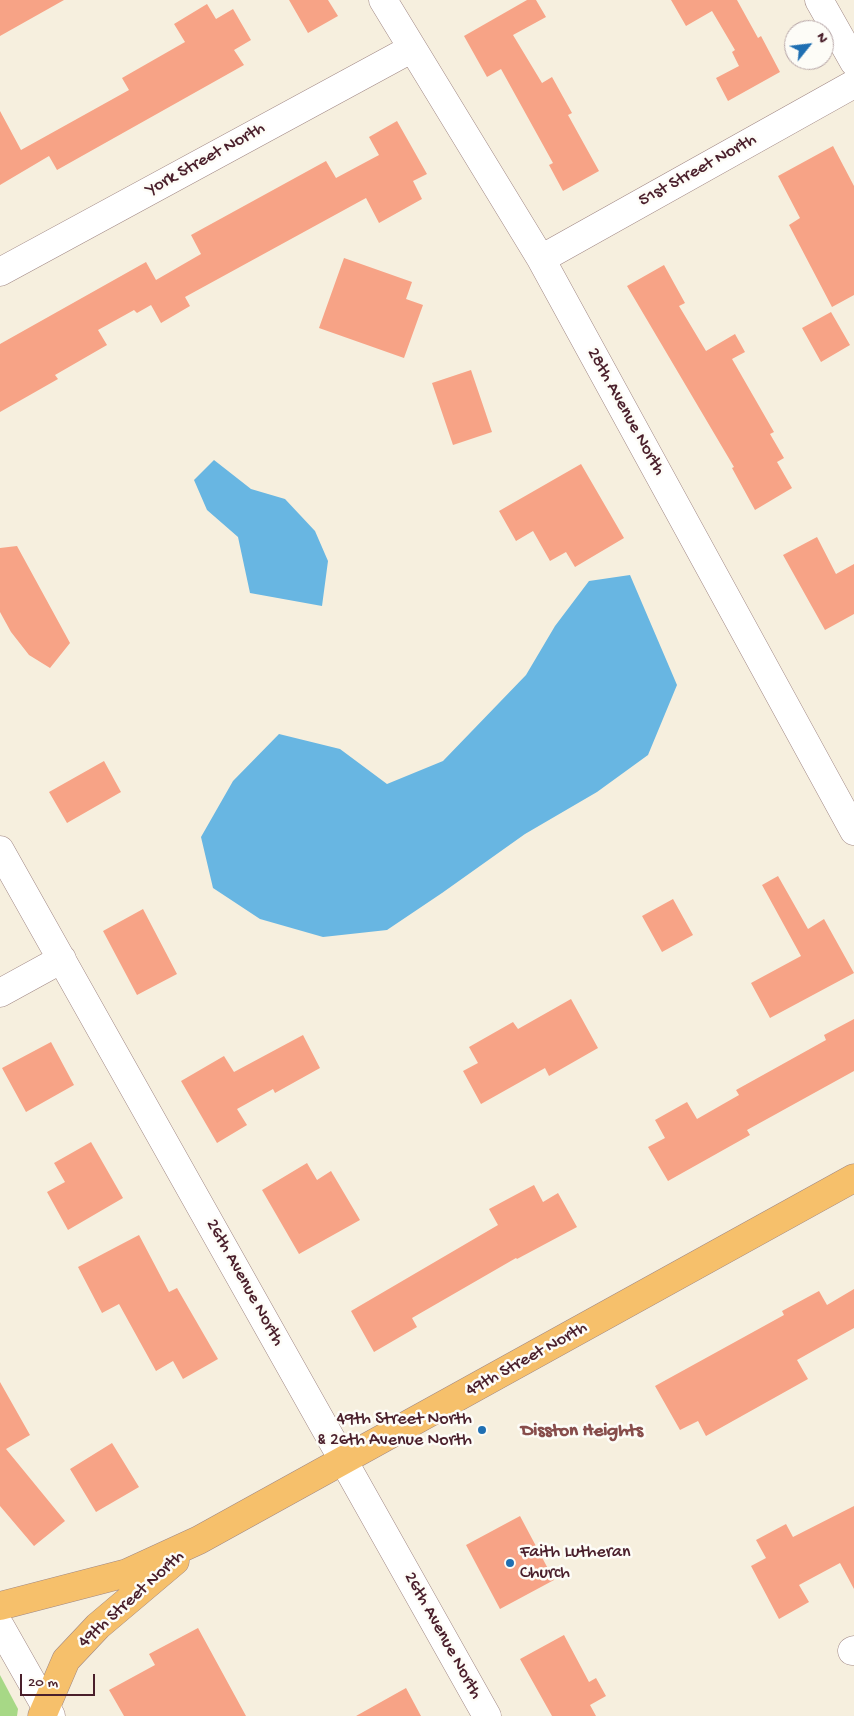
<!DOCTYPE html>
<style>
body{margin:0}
#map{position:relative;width:854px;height:1716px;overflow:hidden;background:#f6efde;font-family:"Gochi Hand",sans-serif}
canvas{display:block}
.north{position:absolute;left:784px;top:20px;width:50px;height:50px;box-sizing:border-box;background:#fdfcf7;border:1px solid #b5a4a5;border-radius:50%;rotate:61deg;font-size:14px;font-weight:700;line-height:20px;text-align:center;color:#4a1f2b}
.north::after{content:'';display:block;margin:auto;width:18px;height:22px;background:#1f6fb2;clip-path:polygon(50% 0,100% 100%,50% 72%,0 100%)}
.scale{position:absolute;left:20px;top:1674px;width:75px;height:22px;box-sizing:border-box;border:2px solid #4a1f2b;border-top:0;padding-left:6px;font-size:15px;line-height:18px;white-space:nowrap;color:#4a1f2b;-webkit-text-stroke:4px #fdfcf7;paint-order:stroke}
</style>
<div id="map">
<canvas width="854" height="1716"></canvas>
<div class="north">N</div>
<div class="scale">20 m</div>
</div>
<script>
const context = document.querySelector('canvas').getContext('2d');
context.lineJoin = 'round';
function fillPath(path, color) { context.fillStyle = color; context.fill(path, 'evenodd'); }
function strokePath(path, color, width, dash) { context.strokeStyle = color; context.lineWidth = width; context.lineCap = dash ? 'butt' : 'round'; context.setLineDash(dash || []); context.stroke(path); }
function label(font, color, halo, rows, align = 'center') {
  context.font = font + ' "Gochi Hand",sans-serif'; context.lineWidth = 5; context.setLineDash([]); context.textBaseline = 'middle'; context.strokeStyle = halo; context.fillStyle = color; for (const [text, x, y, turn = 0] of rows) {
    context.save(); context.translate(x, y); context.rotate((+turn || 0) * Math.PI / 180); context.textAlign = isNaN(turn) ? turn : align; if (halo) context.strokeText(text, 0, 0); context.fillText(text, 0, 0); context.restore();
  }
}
fillPath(new Path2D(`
 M 0,1675 L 18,1709 L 17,1716 L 0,1716 Z`), '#a7d886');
fillPath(new Path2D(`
 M 214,460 L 251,489 L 285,499 L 315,531 L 328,561 L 322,606 L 250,593 L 238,537 L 207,510 L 194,480 Z
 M 630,575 L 677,685 L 648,755 L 597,792 L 525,834 L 442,893 L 387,930 L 323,937 L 260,919 L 213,888 L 201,837 L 233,781 L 279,734 L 340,749 L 387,784 L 443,761 L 526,675 L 555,626 L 589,581 Z`), '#68b6e2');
fillPath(new Path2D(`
 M 0,0 L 64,0 L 0,36 Z
 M 289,0 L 328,0 L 338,16 L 308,33 Z
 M 527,0 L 536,0 L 546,17 L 513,35 L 542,83 L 552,77 L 572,113 L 568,115 L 599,171 L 563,191 L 549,165 L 553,163 L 501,69 L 487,77 L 464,36 Z
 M 671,0 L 737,0 L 758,38 L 761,36 L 780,72 L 728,101 L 716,78 L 739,66 L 732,52 L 735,50 L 712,11 L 686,26 Z
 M 207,4 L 216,19 L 233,9 L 251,40 L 234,50 L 244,65 L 57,170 L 49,156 L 0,185 L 0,111 L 21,150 L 129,90 L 122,78 L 185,42 L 174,24 Z
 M 397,121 L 427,174 L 413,181 L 422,199 L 379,223 L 366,198 L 185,297 L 190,306 L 161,323 L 151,305 L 137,313 L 134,310 L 98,330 L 107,345 L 55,375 L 58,379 L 0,412 L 0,344 L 146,262 L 156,280 L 201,254 L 191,235 L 326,161 L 336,178 L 379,155 L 369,137 Z
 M 833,146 L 854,186 L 854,295 L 832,307 L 789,225 L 800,218 L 778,176 Z
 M 344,258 L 412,282 L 406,299 L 423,305 L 404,358 L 319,328 Z
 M 664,265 L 685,303 L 679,306 L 706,351 L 735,334 L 745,352 L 732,359 L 774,432 L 770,434 L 784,458 L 777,462 L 792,488 L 755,510 L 732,468 L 734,467 L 627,286 Z
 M 831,312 L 850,345 L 821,362 L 802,328 Z
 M 471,370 L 492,432 L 453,445 L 432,383 Z
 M 581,464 L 624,538 L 575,567 L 566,552 L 550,561 L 533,531 L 516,541 L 499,511 Z
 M 817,537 L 836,574 L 854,564 L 854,614 L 825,630 L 783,555 Z
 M 17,546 L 70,643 L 50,668 L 29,655 L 11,632 L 0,612 L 0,548 Z
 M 104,761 L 121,792 L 67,823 L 49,792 Z
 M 778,876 L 808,929 L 824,919 L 854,973 L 770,1018 L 751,983 L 801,956 L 762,885 Z
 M 673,899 L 693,935 L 662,952 L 642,916 Z
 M 143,909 L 177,974 L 137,995 L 103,931 Z
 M 571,999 L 598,1048 L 549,1076 L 545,1068 L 481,1104 L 463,1071 L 478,1063 L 469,1047 L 513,1022 L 518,1029 Z
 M 854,1019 L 854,1071 L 747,1130 L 750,1135 L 668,1181 L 648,1147 L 665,1138 L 655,1120 L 687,1102 L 697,1119 L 739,1095 L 736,1090 L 826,1040 L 824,1035 Z
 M 303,1035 L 320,1068 L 275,1093 L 273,1089 L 237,1109 L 247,1125 L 217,1143 L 181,1081 L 224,1056 L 234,1072 Z
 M 51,1042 L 74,1085 L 26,1112 L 2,1068 Z
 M 91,1142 L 123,1198 L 68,1230 L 47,1192 L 65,1182 L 54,1163 Z
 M 307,1163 L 317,1180 L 331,1171 L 360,1220 L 299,1254 L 262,1190 Z
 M 534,1185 L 543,1202 L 558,1193 L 577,1227 L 517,1259 L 516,1258 L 412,1318 L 417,1327 L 374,1352 L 351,1311 L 498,1225 L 489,1209 Z
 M 139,1235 L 169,1292 L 177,1288 L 218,1359 L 183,1379 L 173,1361 L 156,1371 L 119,1304 L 102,1313 L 78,1267 Z
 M 854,1289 L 854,1328 L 797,1360 L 808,1379 L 706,1436 L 698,1421 L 680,1430 L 655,1386 L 784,1315 L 782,1311 L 819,1291 L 827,1305 Z
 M 0,1382 L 30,1435 L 6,1449 L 65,1521 L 34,1546 L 0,1506 Z
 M 112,1443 L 139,1487 L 96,1512 L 70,1469 Z
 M 854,1506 L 854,1589 L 840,1563 L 799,1585 L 809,1602 L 779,1619 L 751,1566 L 766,1558 L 756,1540 L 786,1524 L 793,1537 Z
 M 520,1516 L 554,1580 L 500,1609 L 466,1545 Z
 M 198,1628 L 246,1716 L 124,1716 L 109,1690 L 155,1665 L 149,1654 Z
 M 564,1635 L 589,1682 L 596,1678 L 606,1696 L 590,1705 L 596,1716 L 552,1716 L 520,1659 Z
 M 406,1688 L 421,1716 L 356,1716 Z`), '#f7a386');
const minor = new Path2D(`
 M 383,0 L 541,259 L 854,831
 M 819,0 L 854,62
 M 541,259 L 854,84
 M 0,272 L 411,49
 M 0,850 L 487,1716
 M 0,993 L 62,959
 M 0,1626 L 51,1716
 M 852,1651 L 854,1650`);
const major = new Path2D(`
 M 0,1606 L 127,1573 L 199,1540 L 854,1178
 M 42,1716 L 66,1660 L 98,1626 L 175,1561`);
strokePath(minor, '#a08784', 29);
strokePath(major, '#a08784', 29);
strokePath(minor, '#fff', 28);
strokePath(major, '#f6c06b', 28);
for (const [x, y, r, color] of [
 [482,1430,5,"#1f6fb2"],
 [510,1563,5,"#1f6fb2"]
]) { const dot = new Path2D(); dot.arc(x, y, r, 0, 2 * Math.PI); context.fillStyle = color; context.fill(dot); strokePath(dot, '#fdfcf7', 2); }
label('18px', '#4a1f2b', '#fdfcf7', [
 ["York Street North",206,160,-29],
 ["51st Street North",698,171,-29],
 ["28th Avenue North",625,412,61],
 ["26th Avenue North",244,1283,61],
 ["49th Street North",527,1360,-29],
 ["49th Street North",132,1600,-42],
 ["26th Avenue North",442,1636,61]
]);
label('18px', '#4a1f2b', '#fdfcf7', [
 ["49th Street North",472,1420],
 ["& 26th Avenue North",472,1441],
 ["Faith Lutheran",520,1553,"left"],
 ["Church",520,1574,"left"]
], 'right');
label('bold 19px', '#874d4b', '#fdfcf7', [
 ["Disston Heights",582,1432]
]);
</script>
